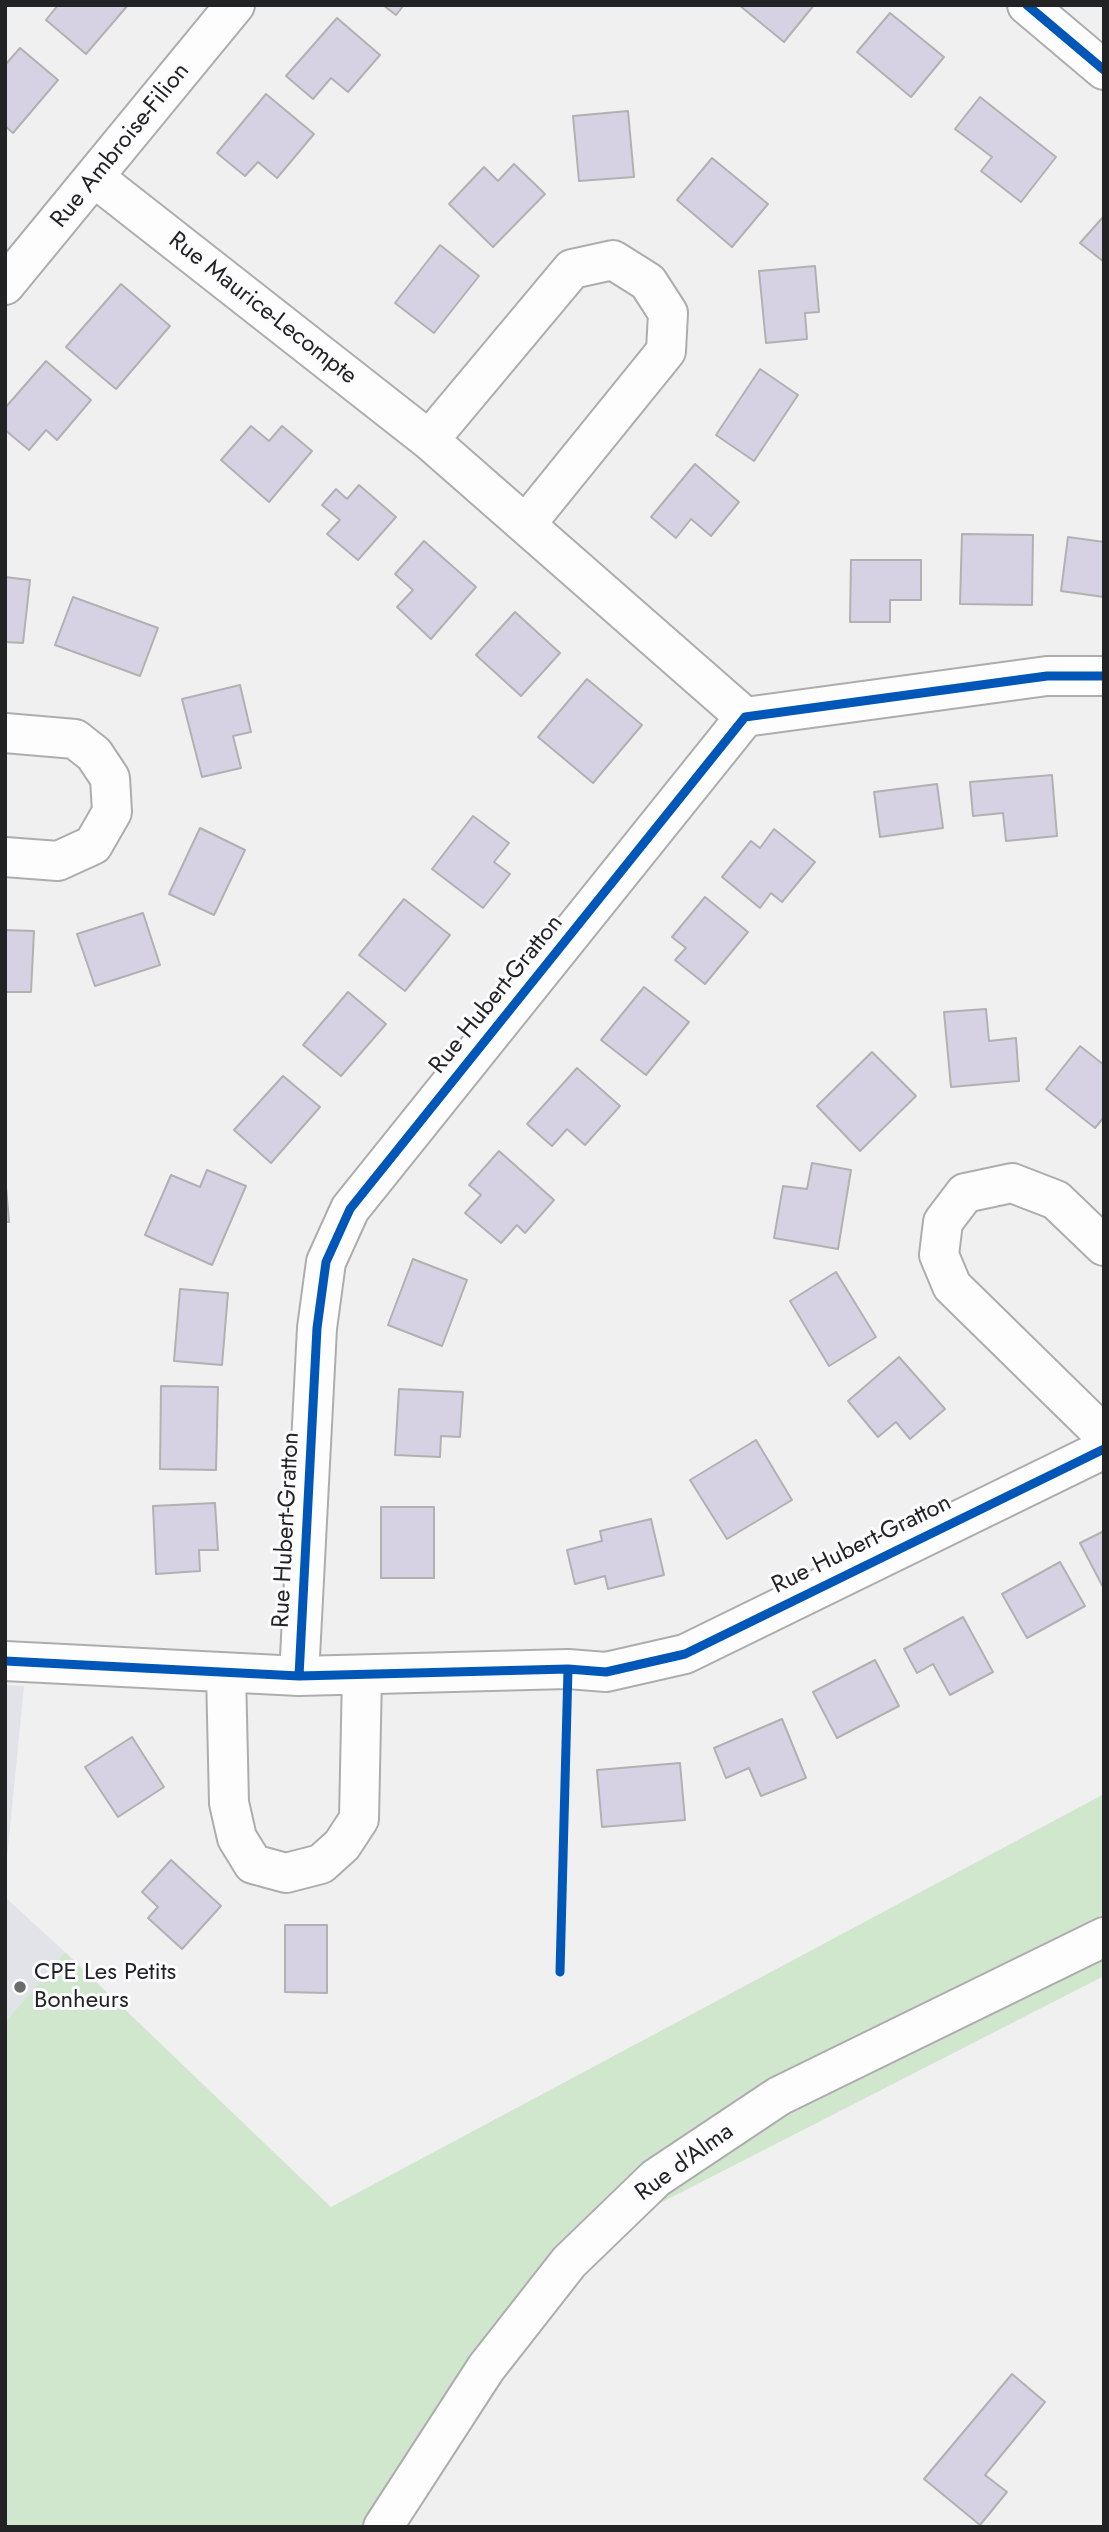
<!DOCTYPE html>
<style>
body{margin:0}
#map{position:relative;width:1109px;height:2532px;overflow:hidden;background:#f0f0f1;font-family:Jost,sans-serif}
canvas{display:block}
.frame{position:absolute;inset:0;border:7px solid #222324;pointer-events:none}
</style>
<div id="map">
<canvas width="1109" height="2532"></canvas>
<div class="frame"></div>
</div>
<script>
const context = document.querySelector('canvas').getContext('2d');
context.lineJoin = 'round';
function fillPath(path, color) { context.fillStyle = color; context.fill(path, 'evenodd'); }
function strokePath(path, color, width, dash) { context.strokeStyle = color; context.lineWidth = width; context.lineCap = dash ? 'butt' : 'round'; context.setLineDash(dash || []); context.stroke(path); }
function label(font, color, halo, rows, align = 'center') {
  context.font = font + ' Jost,sans-serif'; context.lineWidth = 6; context.setLineDash([]); context.textBaseline = 'middle'; context.strokeStyle = halo; context.fillStyle = color; for (const [text, x, y, turn = 0] of rows) {
    context.save(); context.translate(x, y); context.rotate((+turn || 0) * Math.PI / 180); context.textAlign = isNaN(turn) ? turn : align; if (halo) context.strokeText(text, 0, 0); context.fillText(text, 0, 0); context.restore();
  }
}
fillPath(new Path2D(`
 M 5,1685 L 24,1686 L 5,1879 Z
 M 5,1897 L 65,1952 L 5,2022 Z`), '#e2e3e9');
fillPath(new Path2D(`
 M 1104,1794 L 1104,1976 L 592,2238 L 381,2527 L 5,2527 L 5,2022 L 65,1952 L 331,2207 Z`), '#d0e7cd');
const building = new Path2D(`
 M 58,5 L 128,5 L 86,54 L 46,20 Z
 M 383,5 L 404,5 L 396,15 Z
 M 739,5 L 814,5 L 784,42 Z
 M 890,13 L 944,57 L 911,97 L 857,52 Z
 M 337,18 L 380,55 L 348,92 L 331,78 L 313,99 L 286,76 Z
 M 20,48 L 58,80 L 13,133 L 5,126 L 5,65 Z
 M 266,94 L 314,134 L 277,178 L 258,162 L 245,176 L 217,153 Z
 M 980,97 L 1056,157 L 1021,202 L 981,171 L 992,157 L 955,129 Z
 M 628,111 L 634,177 L 579,181 L 573,116 Z
 M 712,158 L 768,204 L 732,247 L 677,200 Z
 M 514,164 L 545,194 L 493,247 L 449,204 L 484,167 L 498,181 Z
 M 1104,216 L 1104,262 L 1080,243 Z
 M 440,245 L 479,276 L 434,333 L 395,303 Z
 M 815,266 L 819,312 L 805,313 L 807,339 L 766,343 L 759,271 Z
 M 121,284 L 170,326 L 116,389 L 66,347 Z
 M 46,361 L 91,400 L 57,440 L 46,430 L 29,450 L 5,430 L 5,408 Z
 M 760,369 L 798,395 L 754,461 L 716,435 Z
 M 251,426 L 269,441 L 282,426 L 312,451 L 269,502 L 221,460 Z
 M 695,464 L 739,502 L 711,536 L 691,519 L 676,538 L 651,517 Z
 M 359,485 L 396,517 L 358,560 L 327,534 L 340,520 L 322,505 L 336,489 L 347,499 Z
 M 962,534 L 1033,535 L 1032,605 L 960,604 Z
 M 1068,537 L 1104,542 L 1104,597 L 1061,591 Z
 M 424,541 L 476,587 L 431,639 L 397,607 L 413,590 L 395,574 Z
 M 851,560 L 921,560 L 921,600 L 890,600 L 890,622 L 850,622 Z
 M 5,577 L 30,580 L 23,643 L 5,642 Z
 M 73,597 L 158,628 L 140,676 L 55,645 Z
 M 515,612 L 560,653 L 521,696 L 476,655 Z
 M 587,679 L 642,725 L 593,783 L 538,737 Z
 M 240,685 L 251,732 L 233,736 L 241,768 L 202,777 L 182,699 Z
 M 1052,775 L 1057,836 L 1006,841 L 1003,813 L 973,816 L 970,782 Z
 M 937,784 L 943,828 L 880,837 L 874,792 Z
 M 473,816 L 509,843 L 494,862 L 510,874 L 483,908 L 432,869 Z
 M 200,828 L 245,850 L 214,915 L 169,894 Z
 M 774,829 L 815,862 L 782,902 L 771,893 L 760,908 L 722,877 L 751,841 L 760,848 Z
 M 705,897 L 748,932 L 705,984 L 675,960 L 686,948 L 672,937 Z
 M 404,899 L 450,935 L 405,991 L 359,955 Z
 M 143,913 L 160,965 L 95,986 L 77,934 Z
 M 5,930 L 34,931 L 31,992 L 5,992 Z
 M 644,987 L 689,1022 L 646,1075 L 601,1040 Z
 M 348,992 L 386,1024 L 341,1076 L 303,1045 Z
 M 986,1009 L 989,1041 L 1016,1038 L 1019,1081 L 951,1087 L 944,1012 Z
 M 1080,1046 L 1104,1065 L 1104,1117 L 1095,1128 L 1046,1089 Z
 M 872,1052 L 916,1096 L 860,1151 L 817,1106 Z
 M 577,1068 L 620,1106 L 585,1145 L 567,1129 L 552,1146 L 527,1124 Z
 M 283,1076 L 320,1107 L 271,1163 L 234,1130 Z
 M 499,1151 L 554,1200 L 525,1233 L 517,1225 L 501,1243 L 465,1213 L 481,1195 L 469,1185 Z
 M 812,1163 L 851,1170 L 838,1249 L 774,1238 L 783,1186 L 807,1189 Z
 M 207,1170 L 246,1186 L 212,1265 L 145,1235 L 171,1175 L 200,1187 Z
 M 5,1175 L 9,1222 L 5,1222 Z
 M 413,1259 L 467,1280 L 442,1346 L 388,1325 Z
 M 836,1272 L 876,1337 L 829,1366 L 790,1301 Z
 M 180,1289 L 228,1293 L 222,1365 L 174,1361 Z
 M 899,1357 L 945,1409 L 910,1439 L 896,1422 L 878,1437 L 848,1401 Z
 M 161,1386 L 218,1387 L 216,1470 L 160,1469 Z
 M 399,1389 L 463,1392 L 460,1437 L 441,1436 L 440,1457 L 395,1455 Z
 M 756,1440 L 792,1500 L 727,1539 L 690,1480 Z
 M 215,1503 L 218,1550 L 199,1550 L 200,1571 L 156,1574 L 153,1506 Z
 M 381,1507 L 434,1507 L 434,1578 L 381,1578 Z
 M 651,1519 L 664,1575 L 608,1589 L 605,1576 L 575,1584 L 567,1550 L 602,1541 L 600,1531 Z
 M 1104,1531 L 1104,1589 L 1080,1543 Z
 M 1060,1562 L 1085,1606 L 1027,1638 L 1002,1594 Z
 M 963,1617 L 993,1672 L 950,1695 L 933,1664 L 917,1673 L 904,1649 Z
 M 875,1660 L 899,1706 L 837,1738 L 813,1692 Z
 M 782,1719 L 806,1778 L 761,1796 L 749,1768 L 726,1778 L 714,1748 Z
 M 132,1737 L 164,1787 L 118,1817 L 85,1767 Z
 M 680,1763 L 685,1820 L 602,1827 L 597,1770 Z
 M 171,1860 L 221,1906 L 182,1949 L 148,1918 L 158,1907 L 142,1892 Z
 M 285,1925 L 327,1925 L 327,1993 L 285,1992 Z
 M 1012,2374 L 1045,2402 L 985,2475 L 1007,2492 L 980,2525 L 924,2479 Z`);
fillPath(building, '#d7d2e3');
strokePath(building, '#b1b1b2', 2);
const minor = new Path2D(`
 M 1027,5 L 1104,70
 M 95,178 L 429,440 L 745,717
 M 5,285 L 235,5
 M 429,440 L 572,269 L 613,260 L 648,282 L 668,313 L 666,351 L 526,524
 M 5,733 L 75,739 L 94,754 L 110,778 L 112,812 L 93,845 L 58,861 L 5,857
 M 1104,1246 L 1056,1200 L 1012,1183 L 965,1193 L 943,1222 L 939,1255 L 952,1286 L 1104,1435
 M 5,1661 L 299,1676 L 568,1669 L 606,1672 L 685,1654 L 1104,1449
 M 226,1673 L 229,1803 L 237,1838 L 253,1864 L 286,1873 L 321,1864 L 342,1845 L 359,1819 L 362,1675
 M 299,1676 L 317,1328 L 326,1262 L 350,1209 L 745,717 L 1047,676 L 1104,676
 M 383,2527 L 486,2368 L 569,2262 L 656,2178 L 779,2096 L 1104,1937`);
strokePath(minor, '#adadae', 42);
strokePath(minor, '#fdfdfd', 38);
strokePath(new Path2D(`
 M 1027,5 L 1104,70
 M 5,1661 L 299,1676 L 568,1669 L 606,1672 L 685,1654 L 1104,1449
 M 299,1676 L 317,1328 L 326,1262 L 350,1209 L 745,717 L 1047,676 L 1104,676
 M 560,1972 L 568,1669`), '#0057b8', 9);
for (const [x, y, r, color] of [
 [20,1987,7,"#6a6b6c"]
]) { const dot = new Path2D(); dot.arc(x, y, r, 0, 2 * Math.PI); context.fillStyle = color; context.fill(dot); strokePath(dot, '#fcfcff', 2.5); }
label('24px', '#222324', '#fcfcff', [
 ["Rue Ambroise-Filion",121,146,-51],
 ["Rue Maurice-Lecompte",262,309,38],
 ["Rue Hubert-Gratton",497,995,-51],
 ["Rue Hubert-Gratton",287,1530,-87],
 ["Rue Hubert-Gratton",862,1545,-26],
 ["Rue d'Alma",685,2163,-36]
]);
label('24px', '#222324', '#fcfcff', [
 ["CPE Les Petits",34,1973],
 ["Bonheurs",34,2001]
], 'left');
</script>
